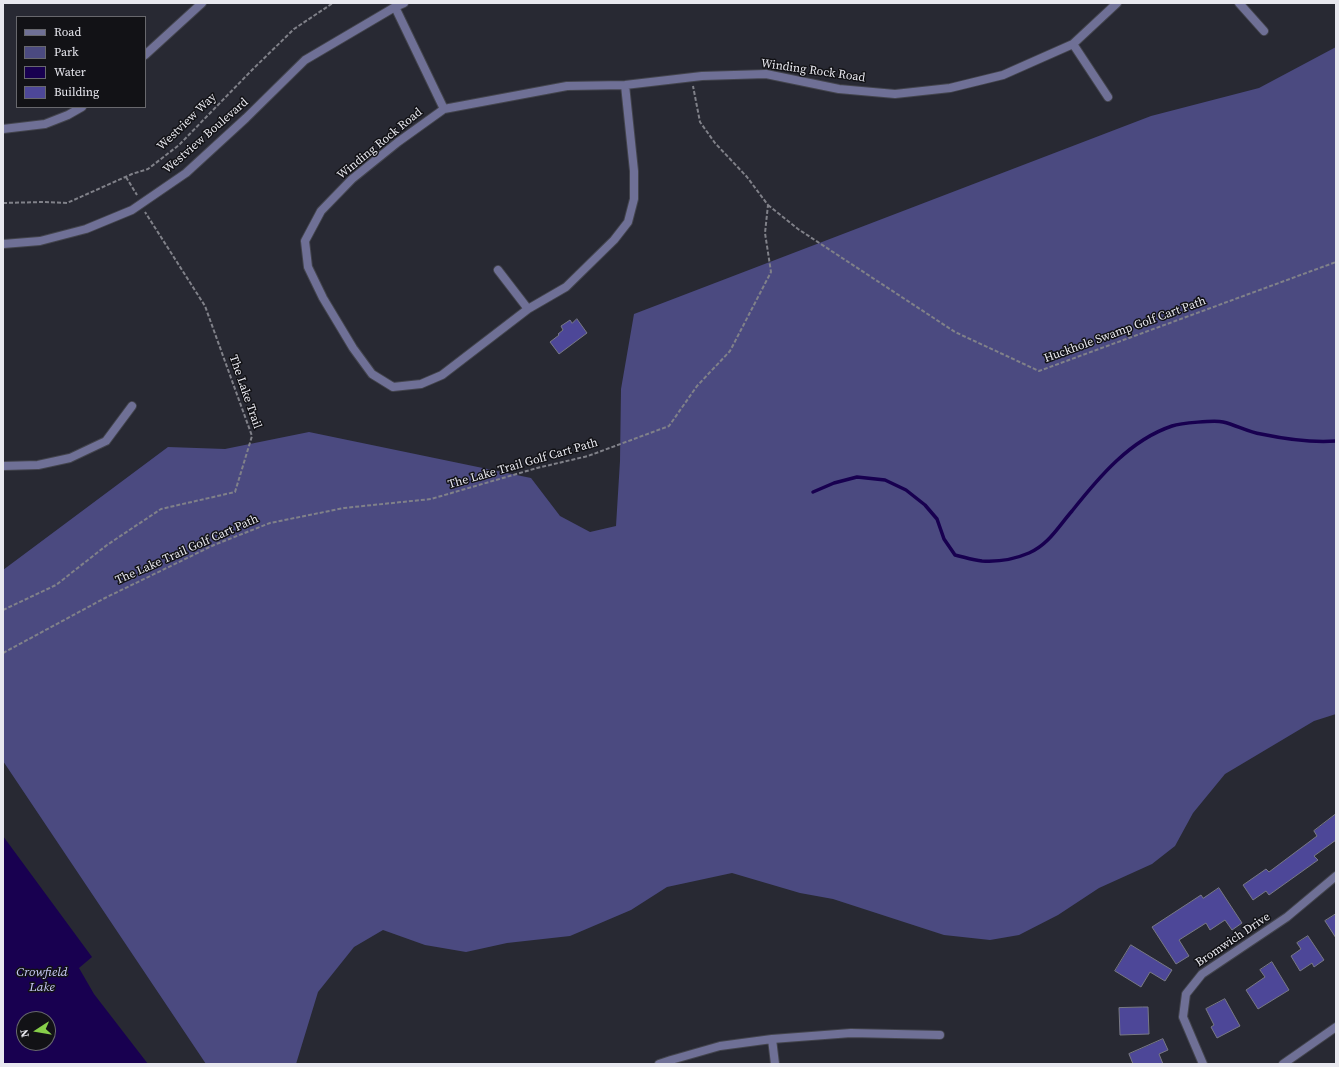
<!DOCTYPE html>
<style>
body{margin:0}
#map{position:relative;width:1339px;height:1067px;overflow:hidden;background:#282933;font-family:"Source Serif 4",serif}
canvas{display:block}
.frame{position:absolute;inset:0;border:4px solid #e8e8ef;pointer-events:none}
.legend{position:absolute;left:16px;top:16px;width:130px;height:92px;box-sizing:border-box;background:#121216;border:1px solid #68686d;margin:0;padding:5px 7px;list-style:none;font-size:12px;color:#e8e8ef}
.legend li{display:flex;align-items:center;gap:8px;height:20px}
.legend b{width:20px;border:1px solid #68686d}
.north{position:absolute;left:16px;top:1011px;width:40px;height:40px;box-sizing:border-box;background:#121216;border:1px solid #68686d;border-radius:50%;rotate:258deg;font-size:11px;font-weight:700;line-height:16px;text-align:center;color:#e8e8ef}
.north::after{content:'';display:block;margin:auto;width:14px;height:18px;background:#87cf4a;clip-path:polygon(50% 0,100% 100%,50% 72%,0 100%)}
</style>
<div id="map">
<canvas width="1339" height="1067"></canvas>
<div class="frame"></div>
<ul class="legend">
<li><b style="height:5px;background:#6f7096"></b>Road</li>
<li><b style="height:11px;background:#4b4a80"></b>Park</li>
<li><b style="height:11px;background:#180050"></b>Water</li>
<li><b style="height:11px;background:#4d4798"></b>Building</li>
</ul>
<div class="north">N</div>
</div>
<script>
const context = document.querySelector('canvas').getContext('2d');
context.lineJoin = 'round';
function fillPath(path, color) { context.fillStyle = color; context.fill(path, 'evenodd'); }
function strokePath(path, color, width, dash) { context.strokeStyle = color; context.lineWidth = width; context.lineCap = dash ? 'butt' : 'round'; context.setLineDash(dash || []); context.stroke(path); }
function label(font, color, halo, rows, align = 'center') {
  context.font = font + ' "Source Serif 4",serif'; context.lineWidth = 3; context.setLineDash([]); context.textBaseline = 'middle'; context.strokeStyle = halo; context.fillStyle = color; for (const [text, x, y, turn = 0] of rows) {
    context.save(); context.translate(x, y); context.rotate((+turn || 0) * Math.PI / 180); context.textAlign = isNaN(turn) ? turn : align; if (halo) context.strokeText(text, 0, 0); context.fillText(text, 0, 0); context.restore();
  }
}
fillPath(new Path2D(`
 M 1336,47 L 1336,714 L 1314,721 L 1225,774 L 1193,813 L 1175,846 L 1152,864 L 1099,888 L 1058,915 L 1019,935 L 990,940 L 944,935 L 833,899 L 800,893 L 732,873 L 667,887 L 631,910 L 570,936 L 507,943 L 466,952 L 425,945 L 383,930 L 354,947 L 318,992 L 296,1064 L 206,1064 L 3,761 L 3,570 L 168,447 L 225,449 L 309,432 L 531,478 L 560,516 L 590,532 L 616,526 L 620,461 L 621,389 L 634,314 L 1151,116 L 1259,88 Z`), '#4b4a80');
fillPath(new Path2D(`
 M 3,836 L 92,957 L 79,968 L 94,994 L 148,1064 L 3,1064 ZM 24,1019 L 48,1019 L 48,1043 L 24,1043 Z`), '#180050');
strokePath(new Path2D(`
 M 813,492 L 834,483 L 857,477 L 885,480 L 906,490 L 925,505 L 937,519 L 944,539 L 955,555 C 964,557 973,560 982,561 C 997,562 1015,559 1029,553 C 1049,544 1058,527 1072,511 C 1099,477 1130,440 1172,426 C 1181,423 1215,420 1223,422 C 1236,425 1248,432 1261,434 C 1285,439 1311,443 1336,441`), '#180050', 3.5);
const building = new Path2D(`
 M 577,319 L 587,333 L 559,354 L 550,342 L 559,335 L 558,334 L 563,330 L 561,326 L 570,320 L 572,323 Z
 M 1336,814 L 1336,840 L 1314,856 L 1318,860 L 1269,895 L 1266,891 L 1253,900 L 1243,885 L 1266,869 L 1269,872 L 1317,836 L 1314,831 Z
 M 1219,888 L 1242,923 L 1232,930 L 1225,920 L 1210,930 L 1206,923 L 1179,940 L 1189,956 L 1176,964 L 1152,927 L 1201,895 L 1203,898 Z
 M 1336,914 L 1336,938 L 1325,921 Z
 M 1308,936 L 1324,960 L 1314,967 L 1312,963 L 1300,971 L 1291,956 L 1301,949 L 1297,943 Z
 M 1131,945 L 1172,970 L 1165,981 L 1150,972 L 1141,987 L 1115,971 Z
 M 1272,962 L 1289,990 L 1258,1009 L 1246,990 L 1265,977 L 1260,970 Z
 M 1225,999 L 1240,1026 L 1217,1038 L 1211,1027 L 1214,1025 L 1206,1009 Z
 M 1143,1007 L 1148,1007 L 1149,1034 L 1120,1035 L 1119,1008 Z
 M 1163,1039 L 1168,1050 L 1159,1054 L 1163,1064 L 1133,1064 L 1129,1054 Z`);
fillPath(building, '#4d4798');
strokePath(building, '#787985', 1);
const minor = new Path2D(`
 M 1239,3 L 1264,31
 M 395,7 L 444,109
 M 1073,44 L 1108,97
 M 145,55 L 202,3
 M 625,85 L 634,171 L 634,199 L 628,222 L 614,240 L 566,287 L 528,309 L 442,375 L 421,384 L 393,387 L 372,374 L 353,348 L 323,298 L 308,267 L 305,241 L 321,211 L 352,179 L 398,142 L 444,109 L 567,86 L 625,85 L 702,76 L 766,74 L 839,89 L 895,94 L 950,88 L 1003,75 L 1073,44 L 1117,3
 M 3,129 L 45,124 L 68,115 L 82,107
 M 498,270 L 528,309
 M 3,466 L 38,465 L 70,458 L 106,441 L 132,406
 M 772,1039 L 775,1064
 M 659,1064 L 671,1060 L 720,1046 L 772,1039 L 851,1033 L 940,1035
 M 1203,1064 L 1183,1017 L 1186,994 L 1202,974 L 1287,917 L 1336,876
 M 1283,1064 L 1336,1027`);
const tertiary = new Path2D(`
 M 3,244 L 40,241 L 86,229 L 132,210 L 186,173 L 246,118 L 305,60 L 395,7 L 404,3`);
strokePath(minor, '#43444d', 10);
strokePath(tertiary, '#43444d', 10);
strokePath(new Path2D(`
 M 126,177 L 137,195
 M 3,203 L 43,202 L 67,203 L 132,174 L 148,169 L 179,145 L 252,70 L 294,29 L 333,3
 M 768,205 L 798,229 L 955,332 L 1039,371 L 1336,262
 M 3,610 L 56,585 L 107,545 L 161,509 L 235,492 L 252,436 L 205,306 L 145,212
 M 3,653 L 105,598 L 214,545 L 270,523 L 344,508 L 431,499 L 537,468 L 588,456 L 669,426 L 697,386 L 730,351 L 771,272 L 765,233 L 768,205 L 747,177 L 715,143 L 700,122 L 693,86`), '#808189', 2, [4, 2]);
strokePath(minor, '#6f7096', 8);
strokePath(tertiary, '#6f7096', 8);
label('12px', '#e8e8ef', '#121216', [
 ["Winding Rock Road",813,71,8],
 ["Westview Way",187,122,-44],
 ["Westview Boulevard",206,136,-41],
 ["Winding Rock Road",380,144,-39],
 ["Huckhole Swamp Golf Cart Path",1125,330,-20],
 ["The Lake Trail",245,392,71],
 ["The Lake Trail Golf Cart Path",523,464,-16],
 ["The Lake Trail Golf Cart Path",187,550,-24],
 ["Bromwich Drive",1233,940,-34]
]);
label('italic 13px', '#c9cbf8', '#121216', [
 ["Crowfield",42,973],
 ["Lake",42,988]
]);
</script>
